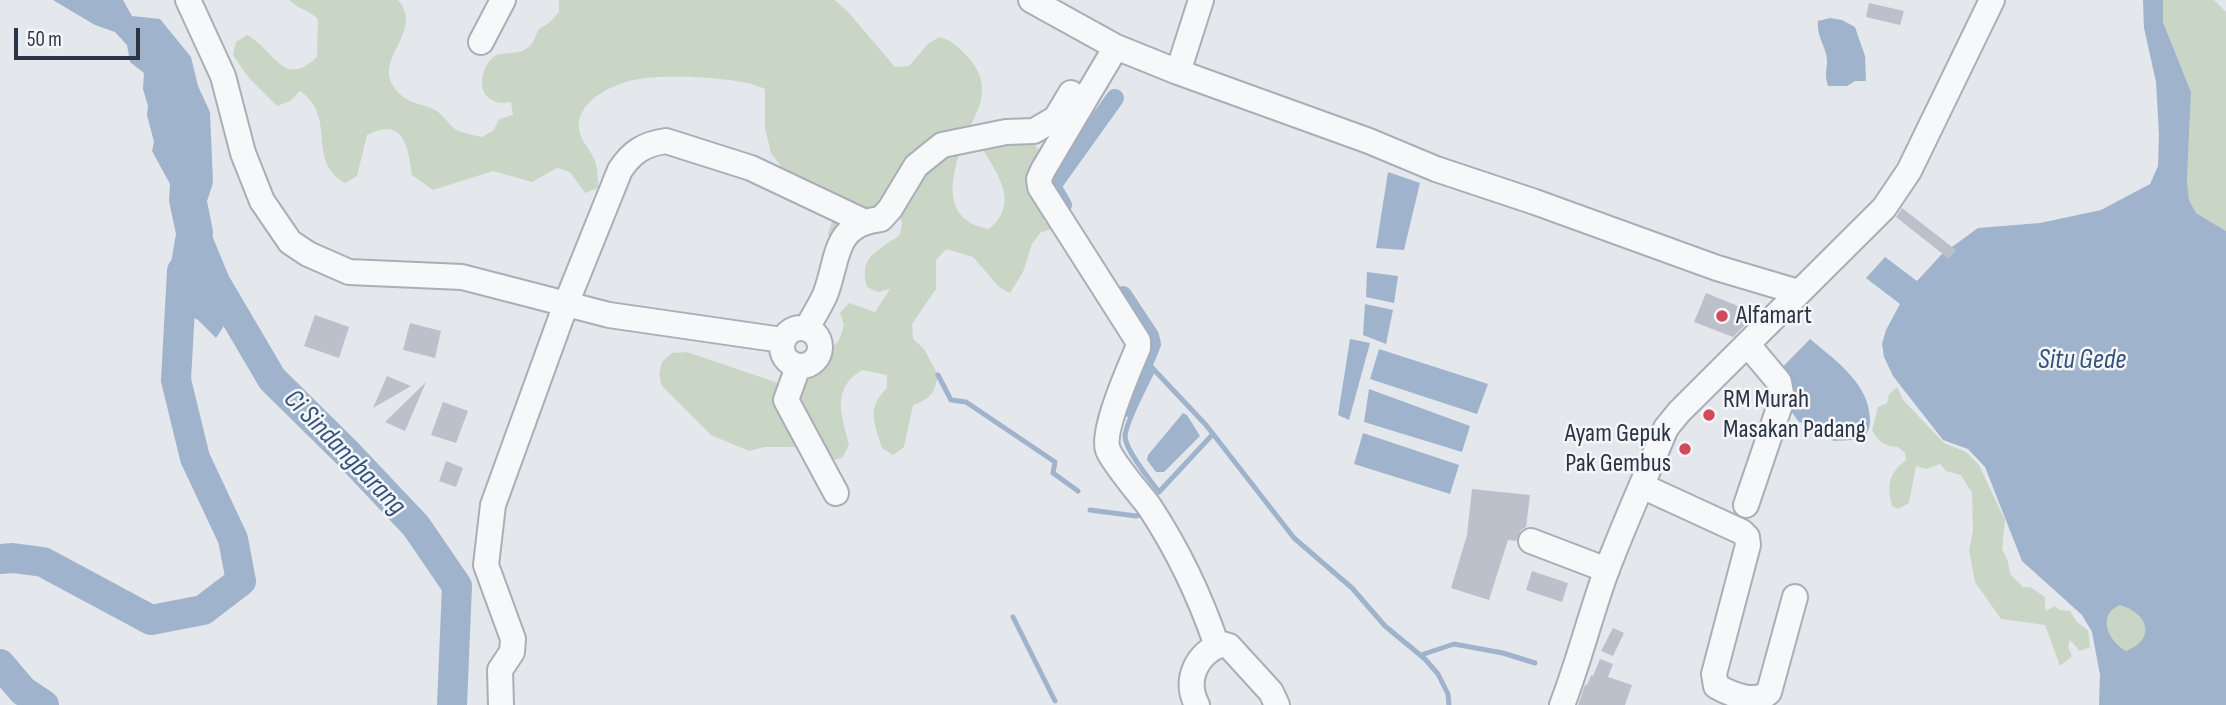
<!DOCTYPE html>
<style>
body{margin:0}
#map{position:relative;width:2226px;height:705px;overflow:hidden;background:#e4e7ec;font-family:"Sofia Sans Condensed",sans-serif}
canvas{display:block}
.scale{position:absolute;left:14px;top:28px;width:126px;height:32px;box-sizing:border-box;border:4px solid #2b3445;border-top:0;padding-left:9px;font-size:21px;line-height:24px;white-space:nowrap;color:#2b3445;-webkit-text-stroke:5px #f4f6f9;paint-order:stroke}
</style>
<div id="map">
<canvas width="2226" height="705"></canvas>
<div class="scale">50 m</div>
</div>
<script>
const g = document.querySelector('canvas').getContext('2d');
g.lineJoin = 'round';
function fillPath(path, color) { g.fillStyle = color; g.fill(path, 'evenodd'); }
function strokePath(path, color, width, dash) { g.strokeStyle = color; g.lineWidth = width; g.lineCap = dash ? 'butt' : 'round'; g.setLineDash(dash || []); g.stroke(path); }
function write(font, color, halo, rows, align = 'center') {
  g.font = font + ' "Sofia Sans Condensed",sans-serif'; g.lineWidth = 5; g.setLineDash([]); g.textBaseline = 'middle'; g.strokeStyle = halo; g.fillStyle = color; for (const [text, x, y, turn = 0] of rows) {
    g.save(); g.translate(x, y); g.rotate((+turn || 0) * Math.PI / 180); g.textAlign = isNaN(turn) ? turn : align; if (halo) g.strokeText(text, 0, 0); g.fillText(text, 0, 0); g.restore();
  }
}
const green = new Path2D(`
 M289,0H398C428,34 360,65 405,98C413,104 426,105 435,110C444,115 448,124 455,129C462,133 474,135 481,137L493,131L499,119L513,115L511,102C503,103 498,104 490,99C476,89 482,65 495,56C502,52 514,54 522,51C532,47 535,39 538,30L550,22L559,12V0H835L848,12L895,67L909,66L928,44L939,37C951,40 956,45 965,54C975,64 983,77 982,92C981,110 969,126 963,143C950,179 941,220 989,229C1020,203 998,175 982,148L1029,137L1038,149L1043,163L1057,178L1052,186L1056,202L1044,222L1060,227L1041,232L1032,244L1023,272L1010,293L999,287L973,257L946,249L936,260V289L912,324L913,339L924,349L938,375C935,392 930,400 913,405L904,447L893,455L882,448C874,422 866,409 887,388V375L862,370C830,389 842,416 849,445L842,458L828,461L806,447H764L749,451L711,435L662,386L659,374L662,362L672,353L687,352L784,385L798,386L809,379L813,367L824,360L840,338L844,325L840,313L849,303L875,312L890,289L878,292L867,287C858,256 878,251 900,235L902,222L896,211L834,246L828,234L832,222L815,201L787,174L771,153L765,128V89C742,77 673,75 647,78C624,80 588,93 580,117C574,135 589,146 595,161C598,170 598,178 598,188L585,193L570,172L557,168L532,182L493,171L433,190L412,175C408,147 404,116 367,135L357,176L345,183C305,160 338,117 300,91L290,101L277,106L248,77L233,55L236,42L247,35C274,49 283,90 317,57L318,19C309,10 298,9 289,0Z
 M2163,0H2214L2226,12V231L2196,213L2189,200L2187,181L2191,92L2163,22Z
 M1897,387L1903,400L1944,443L1966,452L1979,465L2005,520L2002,549L2008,562L2010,574L2023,587H2030L2045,597V611L2055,606L2060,610L2070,611L2077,622L2088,630L2090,647L2080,651L2070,640L2068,647L2072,656L2060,666L2045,625L2001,619L1975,582L1969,550L1973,531L1972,493L1961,475L1946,471L1940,464L1926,469L1916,466L1909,503L1898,509L1892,506C1887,485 1888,474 1906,460L1905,453L1898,447C1884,446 1878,442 1872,430L1878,407L1887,403L1889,394Z
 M2119,599L2156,607L2130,678L2101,618Z`);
const water = new Path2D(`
 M53,0H123L132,16L160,19L191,57L198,86L210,112L213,183L207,201L213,231L210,292L222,308L225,324L216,338L198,320L176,309L171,302L170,268L176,234L169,201L170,184L152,151L154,142L147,115L148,106L143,89L144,73L130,62L127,45L115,32L95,25Z
 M2143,0H2163V22L2191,92L2187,181L2189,200L2196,213L2226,231V705H2099L2100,675L2092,632L2082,615L2022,561L1985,467L1968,449L1943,440L1893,376L1884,357L1882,344L1886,330L1900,304L1866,278L1885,257L1917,281L1941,255L1978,228L2040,223L2101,210L2150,184L2158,166L2159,135L2156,82L2144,28ZM2120,605C2148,613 2157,639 2126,651C2108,641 2096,615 2120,605Z
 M1830,18L1842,20L1855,27L1865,56L1866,81H1855L1847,86H1828C1825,76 1826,73 1827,63C1828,49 1816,37 1818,21Z
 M1388,172L1420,183L1404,250L1376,248Z
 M1367,272L1398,276L1394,303L1366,297Z
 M1365,304L1393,310L1386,344L1363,335Z
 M1350,339L1370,343L1349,420L1338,415Z
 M1810,339C1835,360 1870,384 1870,420C1870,427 1868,435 1861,438C1853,441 1841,440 1833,441C1824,426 1816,425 1799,422L1788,407L1765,385Z
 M1379,349L1488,384L1477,414L1370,379Z
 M1369,389L1470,426L1462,452L1364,422Z
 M1183,413L1187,415L1200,436L1164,472H1156L1147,460L1148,455Z
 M1363,433L1459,465L1450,494L1354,464Z`);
const stream = new Path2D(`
 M1142,357L1206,425L1294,538L1352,588L1385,626L1425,659L1438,674L1448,694L1449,705
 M1153,370C1146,385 1126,421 1125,436C1125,450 1150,480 1159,492L1213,434
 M938,375L951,400L966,402L1055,462L1053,473L1078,491
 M1090,510L1136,516L1143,514L1144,511
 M1013,617L1055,701
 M1421,655L1454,644L1503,653L1535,663`);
const canal = new Path2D(`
 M1063,205L1052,186L1115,98
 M1123,295L1150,336L1152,344L1126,408`);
const river = new Path2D(`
 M196,236L215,282L272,379L348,454L416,526L457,586L452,705
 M0,559L13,558L43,562L151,620L203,610L241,581L233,539L195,458L176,380L182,271
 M0,664L23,691L44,705`);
const building = new Path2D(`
 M1869,3L1904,11L1900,25L1866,17Z
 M1902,208L1956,250L1949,259L1896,217Z
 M1706,293L1750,311L1744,326L1733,337L1694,322Z
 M315,315L349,327L339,358L304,346Z
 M410,323L441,331L435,358L403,350Z
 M387,376L411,386L373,408Z
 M426,382L405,431L385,422Z
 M443,402L468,411L456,443L431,435Z
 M446,461L463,468L456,487L439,481Z
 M1472,489L1530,495L1526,527L1521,530L1516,541L1508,540L1489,600L1451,588L1467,535Z
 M1532,571L1568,583L1562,602L1526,590Z
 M1613,628L1624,633L1613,656L1601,651Z
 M1600,659L1613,664L1608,677L1632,685L1625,705H1578L1585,685H1587L1591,675L1593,676Z`);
const minor = new Path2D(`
 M188,0L223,76L243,153L262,201L290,242L308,254L349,272L462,277L609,315L782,340
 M1031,0L1116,47L1178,72L1369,141L1436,169L1535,202L1717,268L1798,292
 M481,42L503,0
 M1116,47L1043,170L1039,179L1040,187L1138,341V348C1130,367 1101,432 1108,450C1113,463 1139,493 1149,506C1178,550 1200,596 1217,646
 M1178,72L1201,0
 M782 347a19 19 0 1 1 38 0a19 19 0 1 1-38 0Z
 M807,328C813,317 820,306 825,295C839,260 832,224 881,219L890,209L916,166L942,145L1006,132L1034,131L1056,118L1071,93
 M798,367L786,400L836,493
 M1642,486L1742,532L1747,537L1748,545L1714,674L1716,686C1730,694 1756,705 1769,692L1795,597
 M1746,505L1782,399L1779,382L1748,345
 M1531,541L1607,570
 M501,705L500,670L512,652L513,639L486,565L493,505L566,304L620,170C632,152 644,144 666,141L751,168L863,221
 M1197,705C1184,680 1196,654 1222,644L1229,646L1271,692L1277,705
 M1562,705C1579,661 1590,616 1606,572C1624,524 1646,476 1666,428L1679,412L1884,208L1909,171L1992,0`);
const markers = [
 [1722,316,7,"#d1495b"],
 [1709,415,7,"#d1495b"],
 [1685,449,7,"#d1495b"]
];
const poiNames = [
 ["Alfamart",1736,316],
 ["RM Murah",1723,400],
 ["Masakan Padang",1723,430],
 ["Ayam Gepuk",1671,434,"right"],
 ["Pak Gembus",1671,464,"right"]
];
const waterNames = [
 ["Situ Gede",2082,361],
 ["Ci Sindangbarang",344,453,46]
];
fillPath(green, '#c9d6c5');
fillPath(water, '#9fb4cc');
strokePath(stream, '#9fb4cc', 5);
strokePath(canal, '#9fb4cc', 18);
strokePath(river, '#9fb4cc', 30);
fillPath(building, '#bbc0ca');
strokePath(minor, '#a9aeb7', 28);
strokePath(minor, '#f7f8fa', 24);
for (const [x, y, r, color] of markers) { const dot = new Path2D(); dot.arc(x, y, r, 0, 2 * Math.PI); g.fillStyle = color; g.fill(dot); strokePath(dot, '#f4f6f9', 2.5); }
write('26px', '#2b3445', '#f4f6f9', poiNames, 'left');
write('italic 28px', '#34527a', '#f4f6f9', waterNames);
</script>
